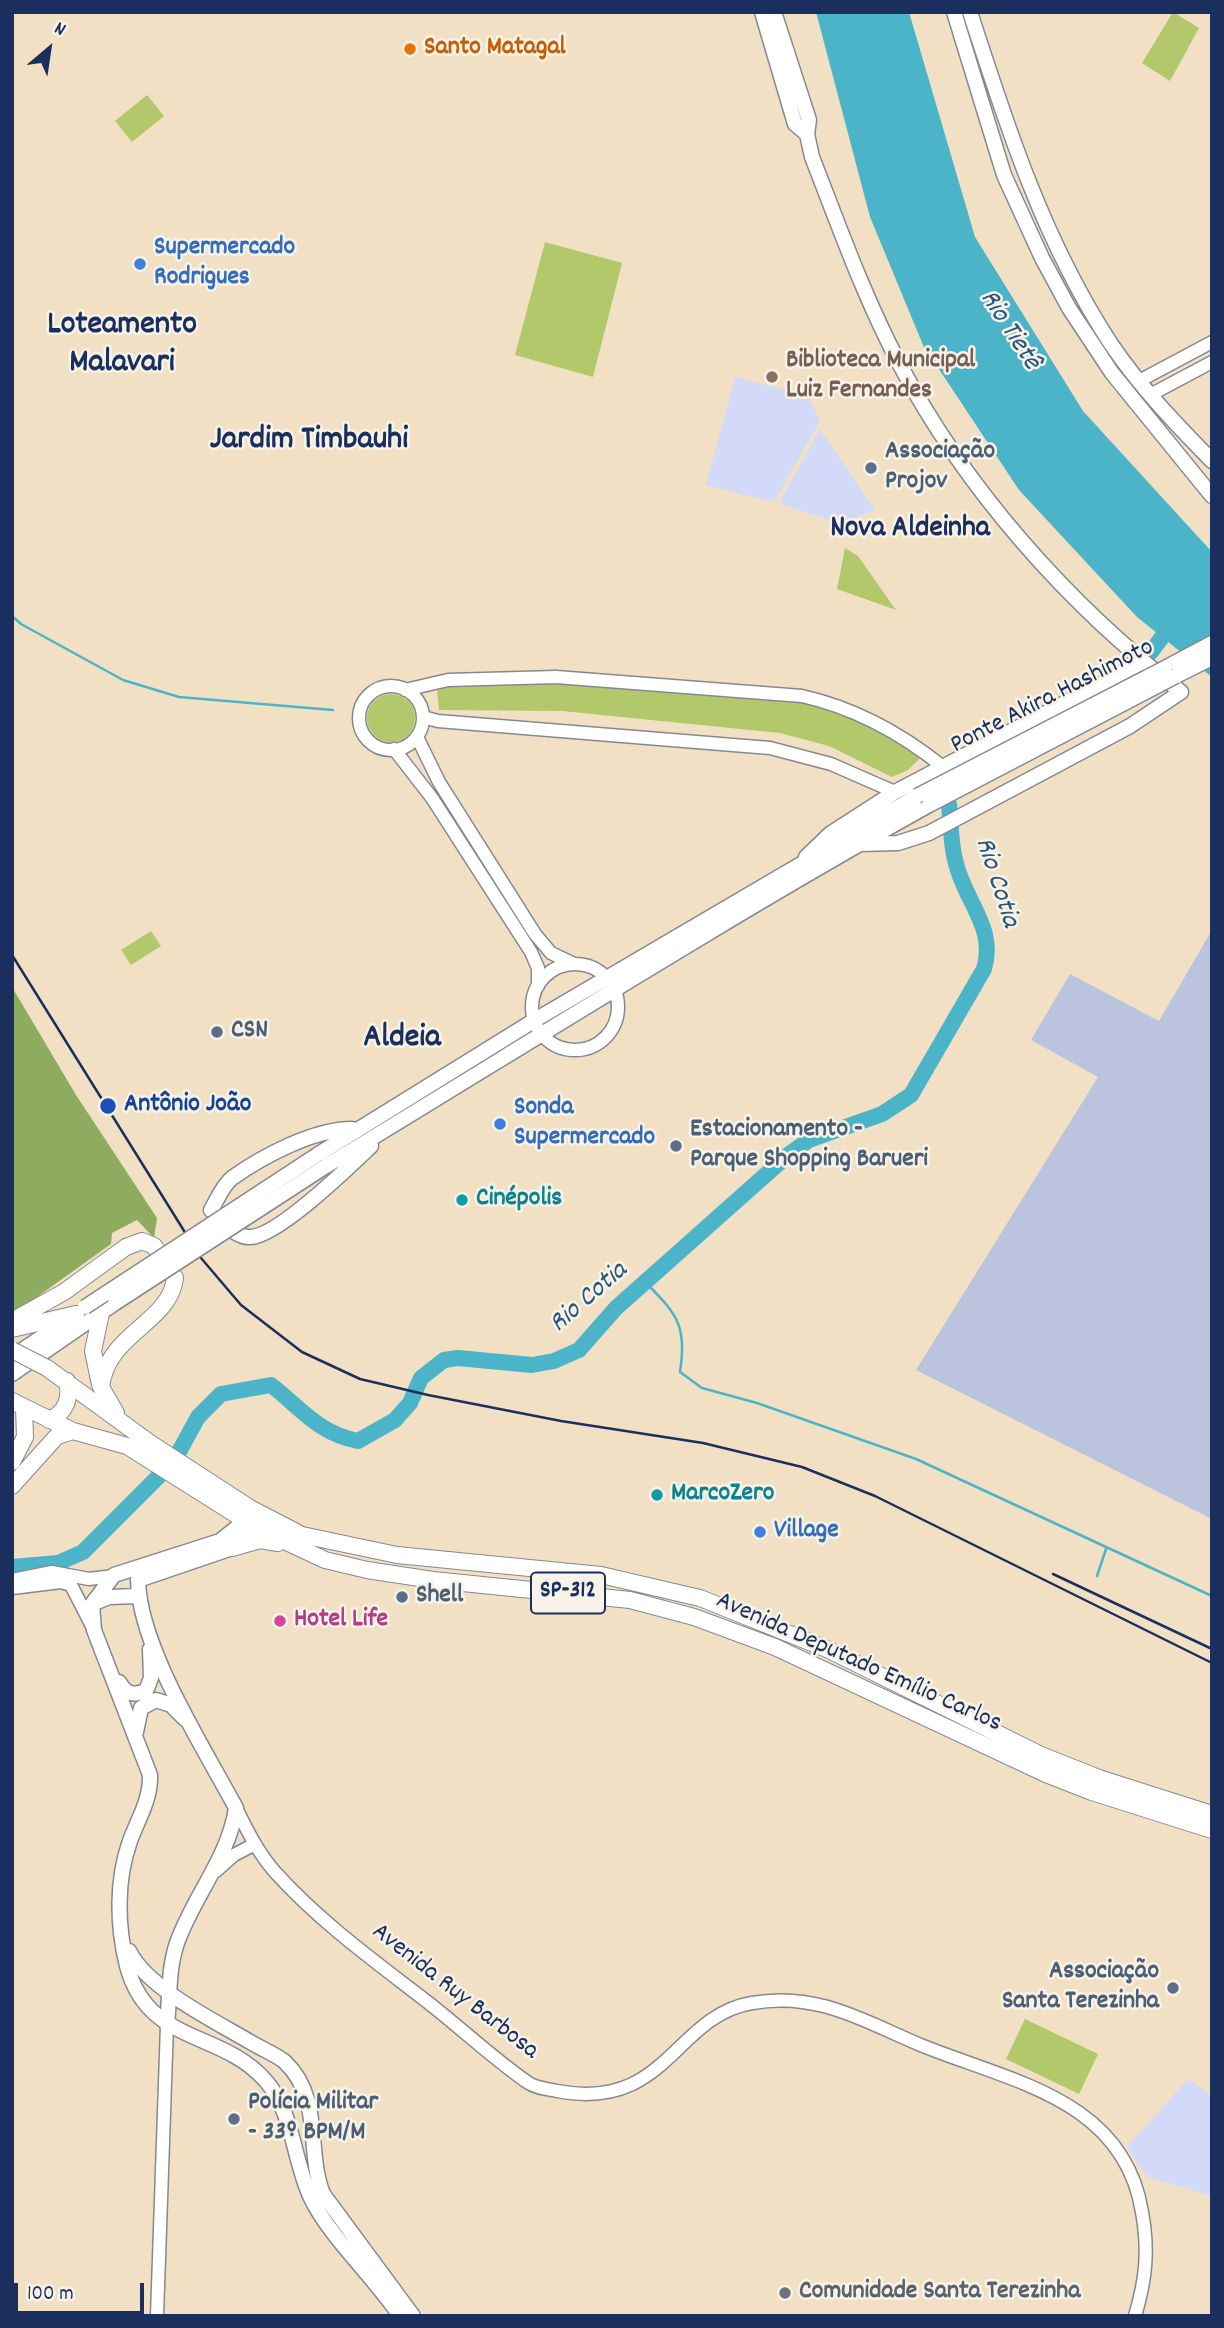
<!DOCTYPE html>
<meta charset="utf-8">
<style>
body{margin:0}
#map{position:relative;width:1224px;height:2328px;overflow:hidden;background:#f2e0c4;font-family:Dekko,sans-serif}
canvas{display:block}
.frame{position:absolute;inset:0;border:14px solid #1b2f5e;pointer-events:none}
.north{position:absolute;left:14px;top:14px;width:70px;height:70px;-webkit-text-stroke:5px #f7f3e8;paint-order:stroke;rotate:29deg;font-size:19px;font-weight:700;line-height:28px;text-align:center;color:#1b2f5e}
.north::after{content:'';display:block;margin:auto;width:24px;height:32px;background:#1b2f5e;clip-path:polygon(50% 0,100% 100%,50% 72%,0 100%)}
.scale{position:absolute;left:14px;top:2283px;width:130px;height:32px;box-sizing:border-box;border:4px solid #1b2f5e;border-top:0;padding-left:9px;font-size:21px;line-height:24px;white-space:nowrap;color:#1b2f5e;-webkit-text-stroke:5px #f7f3e8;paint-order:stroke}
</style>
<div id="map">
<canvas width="1224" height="2328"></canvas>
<div class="frame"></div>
<div class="north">N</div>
<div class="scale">100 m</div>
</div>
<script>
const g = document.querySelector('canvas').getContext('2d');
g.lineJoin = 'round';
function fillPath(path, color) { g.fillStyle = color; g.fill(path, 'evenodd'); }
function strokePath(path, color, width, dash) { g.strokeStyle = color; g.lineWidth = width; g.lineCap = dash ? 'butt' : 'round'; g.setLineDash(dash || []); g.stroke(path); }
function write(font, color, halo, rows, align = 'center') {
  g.font = font + ' Dekko,sans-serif'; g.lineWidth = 5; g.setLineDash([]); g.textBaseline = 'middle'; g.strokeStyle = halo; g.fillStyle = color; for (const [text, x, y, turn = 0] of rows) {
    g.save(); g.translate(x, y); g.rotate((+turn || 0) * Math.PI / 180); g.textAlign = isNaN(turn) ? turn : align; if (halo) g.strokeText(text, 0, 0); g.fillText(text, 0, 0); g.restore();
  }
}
const built = new Path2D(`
 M735,377L808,396L820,421L774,502L706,485Z
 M820,429L875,510L841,524L779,503Z
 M1188,2079L1212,2096V2196L1147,2177L1127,2147Z`);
const industrial = new Path2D(`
 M1212,930V1519L916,1370L1098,1077L1031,1040L1070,974L1159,1021Z`);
const green = new Path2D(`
 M1173,12L1199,28L1170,81L1142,63Z
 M147,95L164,116L132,142L115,121Z
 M545,242L622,263L593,377L515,355Z
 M845,548L858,556L896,610L837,589Z
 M567,679L801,700L861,720L920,758L908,770L892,777L829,746L780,733L562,711L439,710L437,691L447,682Z
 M367 718a24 24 0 1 1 48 0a24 24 0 1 1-48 0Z
 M151,931L161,946L131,965L121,950Z
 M1025,2019L1098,2054L1079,2094L1006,2059Z`);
const forest = new Path2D(`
 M12,987L76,1095L157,1218L154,1238L137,1220L112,1233L111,1244L12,1315Z`);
const water = new Path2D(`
 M816,12H909L975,237L1083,411L1212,552V677L1137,617L1019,490L923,345L870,217Z`);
const stream = new Path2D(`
 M12,616L21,624L123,680L179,697L333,710
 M647,1284C678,1315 687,1327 680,1372L702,1388L757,1403L916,1459L1212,1596
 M1097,1576L1106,1549`);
const river = new Path2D(`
 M1151,652L1174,621
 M12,1567L58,1563L83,1552L158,1477L180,1450L198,1417L221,1394L271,1385C302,1409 318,1433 358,1441L395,1420L410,1403L421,1378L444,1360L458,1358L532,1365L554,1361L579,1350L616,1308L788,1155L809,1140L882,1114L911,1095L984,969C995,932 972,909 960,876C951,853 951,829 949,804`);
const tertiary = new Path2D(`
 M1139,381L1212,342
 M1150,395L1212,362
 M359 718a32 32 0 1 1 64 0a32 32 0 1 1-64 0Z
 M405,690L448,680L556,677L802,696C855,708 901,733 943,767
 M423,717L438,721L770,748L831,764L895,792
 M417,737L439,782L535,934L551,953L574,964
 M394,749L432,798L531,952L538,968V986
 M532 1007a43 43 0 1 1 86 0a43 43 0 1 1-86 0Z
 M12,1580L52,1572L89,1579L114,1576
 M12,1588L61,1582L71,1585L94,1630
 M236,1808C247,1830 258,1853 275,1872C321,1923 376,1962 430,2004C463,2030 494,2059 527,2082C535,2088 547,2089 557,2091C667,2112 674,2016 752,2003C818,1991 865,2022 923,2046C1013,2082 1124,2100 1142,2212C1149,2250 1146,2279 1135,2316
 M216,1871L234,1855L255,1844
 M157,2316L167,2025`);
const secondary = new Path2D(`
 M762,12L795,124L807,134
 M774,12L809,120L807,134L812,157C839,226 864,297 899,363C966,490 1068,604 1181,692L1130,726L929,833L898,843L859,844
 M954,12L1004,175L1042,258L1069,308L1112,373L1212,496
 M970,12C1007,127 1044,242 1111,344C1140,387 1176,424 1212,461
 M1165,668L1212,643
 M1176,676L1212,658
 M806,857L830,834L895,792L1143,662
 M352,1129C314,1129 263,1156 232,1178C223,1185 217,1200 211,1210C221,1219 235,1238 250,1237C277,1237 350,1166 371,1146
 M317,1155L535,1020L917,796
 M326,1166C526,1045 724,919 929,805
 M12,1357L70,1318
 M12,1374L115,1303
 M250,1510L240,1525L220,1541L114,1575L92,1604L94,1630L150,1775C151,1799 138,1819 130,1841C116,1880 117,1926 127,1966C148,2045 221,2030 265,2080C294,2112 293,2161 311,2198C329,2236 375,2278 400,2316
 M92,1604L109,1597L138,1596
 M119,1682C126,1694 133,1696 146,1691L151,1678L150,1649
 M136,1732L141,1708L156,1700L171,1705L185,1719
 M129,1951C148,1989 215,2021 252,2043C262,2049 277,2055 285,2062C323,2098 306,2151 323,2194L413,2316
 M167,2025C170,1997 168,1969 177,1943C193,1897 229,1857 236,1808C204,1748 139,1647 138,1580L232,1548L253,1522`);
const primary = new Path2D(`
 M12,1321L64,1292L126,1247L142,1241L154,1246L175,1278C170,1323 107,1333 101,1387L116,1413
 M12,1329L76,1314
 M47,1368L150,1443L250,1508L302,1535L397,1555L601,1575L700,1598L827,1649L1041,1755L1099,1778L1212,1814
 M100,1385L93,1351L101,1313
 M12,1401L73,1431L127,1446L257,1528L325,1560L367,1570L433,1580L630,1600L694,1617L775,1647L1046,1774L1092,1792L1212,1830
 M49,1420C66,1413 71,1398 67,1381
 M12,1462L25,1437L24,1408
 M12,1486L57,1436L73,1431
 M232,1548L260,1540L278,1543`);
const rail = new Path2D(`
 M12,955L201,1258L241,1305L302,1352L360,1379L428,1395L561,1421L703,1443L802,1467L875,1496L1212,1663
 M1053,1574L1212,1649`);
const secondaryBridge = new Path2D(`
 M917,796L1165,668
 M929,805L1176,676
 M115,1303L326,1166
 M85,1307L317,1155`);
const primaryBridge = new Path2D(`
 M12,1350L47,1368`);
const markers = [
 [410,49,7,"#e8710a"],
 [140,264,7,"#3f7fe0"],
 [772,377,7,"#8d6e63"],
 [871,468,7,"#5c6f8a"],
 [217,1032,7,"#5c6f8a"],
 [108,1106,9,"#1a4fb4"],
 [500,1124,7,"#3f7fe0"],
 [676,1146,7,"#5c6f8a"],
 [462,1200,7,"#0f9aa8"],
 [657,1495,7,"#0f9aa8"],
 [760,1532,7,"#3f7fe0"],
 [402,1597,7,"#5c6f8a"],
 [280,1621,7,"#d1479c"],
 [1173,1988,7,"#5c6f8a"],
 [234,2119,7,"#5c6f8a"],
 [785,2293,7,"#6b7280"]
];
const shields = [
 [568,1593,74]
];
const shieldNames = [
 ["SP-312",568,1593]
];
const foodNames = [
 ["Santo Matagal",424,49]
];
const shopNames = [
 ["Supermercado",154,249],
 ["Rodrigues",154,279],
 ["Sonda",514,1109],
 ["Supermercado",514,1139],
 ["Village",774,1532]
];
const educationNames = [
 ["Biblioteca Municipal",786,362],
 ["Luiz Fernandes",786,392]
];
const serviceNames = [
 ["Associação",885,453],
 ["Projov",885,483],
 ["CSN",231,1032],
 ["Estacionamento -",690,1131],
 ["Parque Shopping Barueri",690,1161],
 ["Shell",416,1597],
 ["Associação",1159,1973,"right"],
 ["Santa Terezinha",1159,2003,"right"],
 ["Polícia Militar",248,2104],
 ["- 33º BPM/M",248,2134]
];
const streetNames = [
 ["Ponte Akira Hashimoto",1053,698,-27],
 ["Avenida Deputado Emílio Carlos",858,1664,24],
 ["Avenida Ruy Barbosa",454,1993,38]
];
const transitNames = [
 ["Antônio João",124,1106]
];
const cultureNames = [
 ["Cinépolis",476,1200],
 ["MarcoZero",671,1495]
];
const hotelNames = [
 ["Hotel Life",294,1621]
];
const worshipNames = [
 ["Comunidade Santa Terezinha",799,2293]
];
const waterNames = [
 ["Rio Tietê",1008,331,57],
 ["Rio Cotia",995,883,72],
 ["Rio Cotia",590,1299,-41]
];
const quarterNames = [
 ["Nova Aldeinha",910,531]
];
const districtNames = [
 ["Loteamento",122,327],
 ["Malavari",122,365],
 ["Jardim Timbauhi",309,442],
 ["Aldeia",402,1040]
];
fillPath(built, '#d2d9f9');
fillPath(industrial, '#bcc3de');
fillPath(green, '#b3c86b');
fillPath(forest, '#8eac5f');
fillPath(water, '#4bb4c9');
strokePath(stream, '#4bb4c9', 2.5);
strokePath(river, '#4bb4c9', 16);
strokePath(tertiary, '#868891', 15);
strokePath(secondary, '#868891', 17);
strokePath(primary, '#868891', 18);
strokePath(tertiary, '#fff', 12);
strokePath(secondary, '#fff', 14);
strokePath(primary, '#fff', 16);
strokePath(rail, '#1b2f5e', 2.5);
strokePath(secondaryBridge, '#868891', 17, []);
strokePath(primaryBridge, '#868891', 18, []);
strokePath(secondaryBridge, '#fff', 14);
strokePath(primaryBridge, '#fff', 16);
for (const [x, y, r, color] of markers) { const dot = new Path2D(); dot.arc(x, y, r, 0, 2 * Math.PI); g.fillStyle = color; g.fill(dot); strokePath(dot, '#f7f3e8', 2.5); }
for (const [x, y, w] of shields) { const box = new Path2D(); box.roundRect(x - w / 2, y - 20.5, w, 41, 5); g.fillStyle = '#f7f3e8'; g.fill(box); strokePath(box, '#1b2f5e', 2); }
write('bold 24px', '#1b2f5e', null, shieldNames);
write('bold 26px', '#c56008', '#f7f3e8', foodNames, 'left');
write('bold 26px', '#366cbe', '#f7f3e8', shopNames, 'left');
write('bold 26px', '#785e54', '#f7f3e8', educationNames, 'left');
write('bold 26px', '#4e5e75', '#f7f3e8', serviceNames, 'left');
write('26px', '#1b2f5e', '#f7f3e8', streetNames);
write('bold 26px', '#164399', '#f7f3e8', transitNames, 'left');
write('bold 26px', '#0d838f', '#f7f3e8', cultureNames, 'left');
write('bold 26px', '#b23c85', '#f7f3e8', hotelNames, 'left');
write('bold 26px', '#5b616d', '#f7f3e8', worshipNames, 'left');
write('italic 28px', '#29577e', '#f7f3e8', waterNames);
write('bold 30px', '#1b2f5e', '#f7f3e8', quarterNames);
write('bold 33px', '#1b2f5e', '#f7f3e8', districtNames);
</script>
